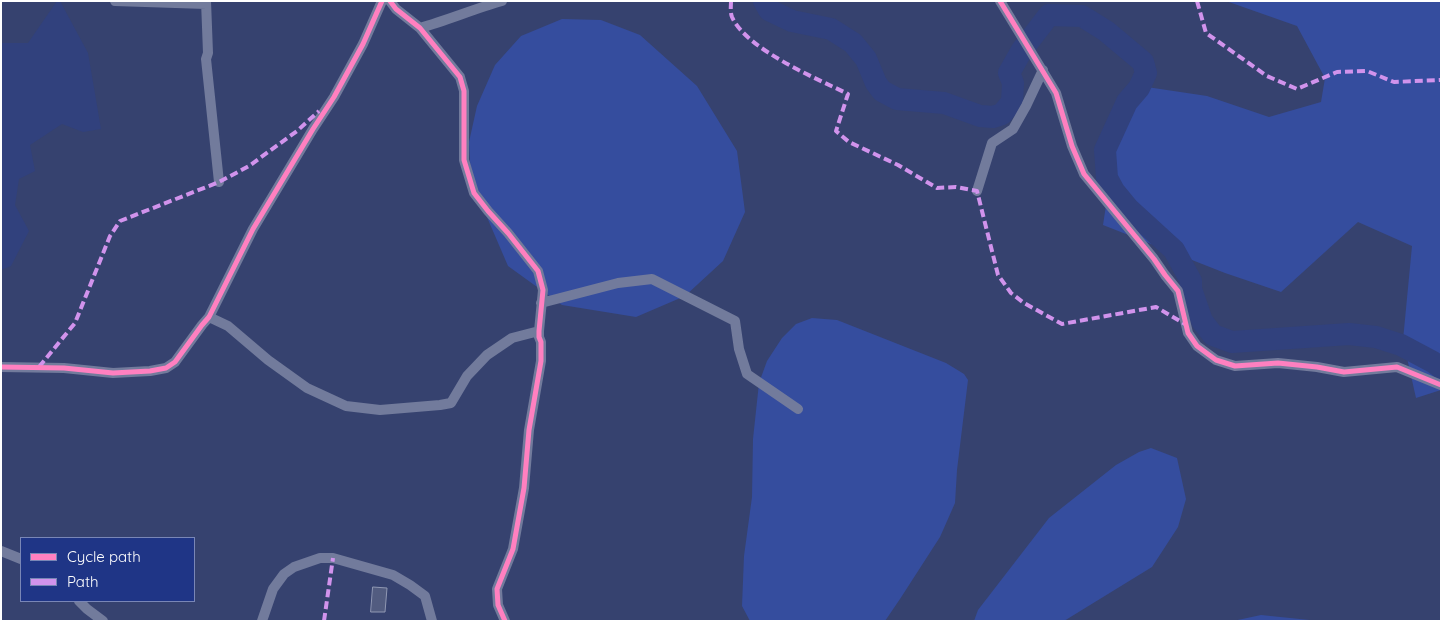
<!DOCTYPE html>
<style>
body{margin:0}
#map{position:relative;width:1442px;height:622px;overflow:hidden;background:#36426f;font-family:Quicksand,sans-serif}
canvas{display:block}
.frame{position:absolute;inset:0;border:2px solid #fff;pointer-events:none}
.legend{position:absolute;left:20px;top:537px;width:175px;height:65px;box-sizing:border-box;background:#1f3586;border:1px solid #7986b6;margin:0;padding:6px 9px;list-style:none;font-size:15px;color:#fff}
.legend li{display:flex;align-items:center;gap:10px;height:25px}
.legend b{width:25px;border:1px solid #7986b6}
</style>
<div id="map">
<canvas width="1442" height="622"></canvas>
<div class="frame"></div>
<ul class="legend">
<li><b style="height:6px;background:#ff80c0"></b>Cycle path</li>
<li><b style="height:6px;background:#d193ec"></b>Path</li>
</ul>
</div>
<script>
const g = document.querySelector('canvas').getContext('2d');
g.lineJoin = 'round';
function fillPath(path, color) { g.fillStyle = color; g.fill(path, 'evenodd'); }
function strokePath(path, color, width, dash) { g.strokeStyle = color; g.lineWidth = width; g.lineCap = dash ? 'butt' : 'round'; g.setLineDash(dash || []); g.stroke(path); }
const green = new Path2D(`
 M1226,1H1441V390L1416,398L1403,340L1412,246L1358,222L1281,292L1225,273L1103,225L1116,140L1140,86L1207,96L1269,117L1321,102L1325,78L1297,26Z
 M562,19L601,20L640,35L697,86L737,151L745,212L723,261L685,296L636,317L562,305L508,266L471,180L469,142L477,106L495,65L521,36Z
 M812,318L837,320L946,363L964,374L968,380L957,470L955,503L940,537L900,599L885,621H750L742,606L744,556L752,497L753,439L759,383L767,361L782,338L796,324Z
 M1151,448L1177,458L1186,499L1178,527L1152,567L1064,621H974L978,610L1049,518L1116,465L1139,452Z
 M1261,615L1319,621H1233Z`);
const water = new Path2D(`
 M57,1H60L88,53L101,129L83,132L62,124L30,145L35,171L19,179L15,205L29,231L11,266L1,270V43H28Z`);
const river = new Path2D(`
 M764,1L769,10L792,21L831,29L853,43L866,59L876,83L882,91L897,99L944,103L980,116L993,117L1002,114L1012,102L1013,83L1009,73L1022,50L1049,15L1082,16L1106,31L1143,62L1146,73L1139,88L1127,102L1105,150L1107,178L1114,191L1128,208L1174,250L1191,281V289L1202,321L1213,335L1232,342L1349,334L1376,337L1401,345L1433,362L1441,368`);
const building = new Path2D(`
 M373,587L387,588L385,612H371Z`);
const minor = new Path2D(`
 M115,1L206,4
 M206,1L208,53L206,59L219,182
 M390,1L396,9L420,28L460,77L464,91V160L474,193L488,211L508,233L538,271L543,290L539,331V337L541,342V361L529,430L524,488L513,549L497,589L498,605L505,621
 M1000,1L1056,93L1072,146L1084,174L1154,259L1165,275L1178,291L1188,333L1197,346L1216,360L1235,366L1278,363L1317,367L1344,372L1397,367L1441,385
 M420,28C448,20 474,9 502,1
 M977,191L992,143L1013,129L1026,106L1043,70
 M541,303L618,283L652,279L735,321L739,349L747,374L798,409
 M209,317L228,326L268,360L307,388L346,406L380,410L440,405L451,403L467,376L487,355L512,338L539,331
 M1,367L64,368L113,373L150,371L166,368L175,362L202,325L209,317L253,229L313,129L334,97L363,44L382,1
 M1,551L21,559
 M79,601L87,609L103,621
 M262,621L273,589L284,574L294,567L320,558H333L393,575L410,585L425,596L432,621`);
const quiet = new Path2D(`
 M731,1C731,6 730,12 732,17C747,50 816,78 848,94L836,131L849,142L898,165L937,188L956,187L977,191L998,275L1011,293L1024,303L1062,324L1156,307L1185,324
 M1197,1L1206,33L1267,76L1297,89L1337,72L1367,71L1394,82L1441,80
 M39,367L75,323L110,236L120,221L219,182L249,166L297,131L319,111
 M324,621L333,558`);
const cycleway = new Path2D(`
 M390,1L396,9L420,28L460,77L464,91V160L474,193L488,211L508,233L538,271L543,290L539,331V337L541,342V361L529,430L524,488L513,549L497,589L498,605L505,621
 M1000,1L1056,93L1072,146L1084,174L1154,259L1165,275L1178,291L1188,333L1197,346L1216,360L1235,366L1278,363L1317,367L1344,372L1397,367L1441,385
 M1,367L64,368L113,373L150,371L166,368L175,362L202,325L209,317L253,229L313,129L334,97L363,44L382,1`);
fillPath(green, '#354d9e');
fillPath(water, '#31417d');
strokePath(river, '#31417d', 22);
fillPath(building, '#525c80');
strokePath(building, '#9098b3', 1);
strokePath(minor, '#727b9c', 10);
strokePath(quiet, '#d193ec', 4, [8, 4]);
strokePath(cycleway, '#ff80c0', 5);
</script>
